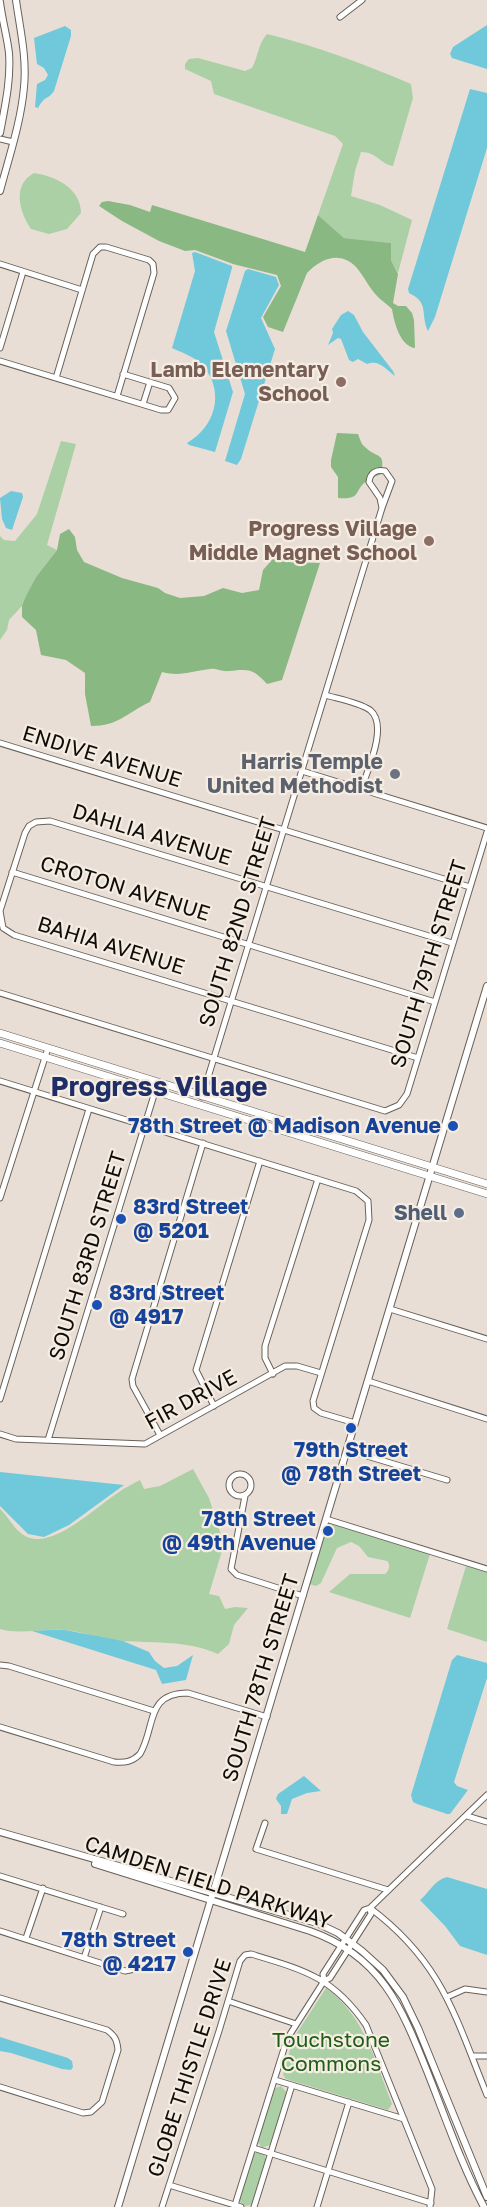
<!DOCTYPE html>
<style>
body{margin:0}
canvas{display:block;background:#e8ded5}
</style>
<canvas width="487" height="2207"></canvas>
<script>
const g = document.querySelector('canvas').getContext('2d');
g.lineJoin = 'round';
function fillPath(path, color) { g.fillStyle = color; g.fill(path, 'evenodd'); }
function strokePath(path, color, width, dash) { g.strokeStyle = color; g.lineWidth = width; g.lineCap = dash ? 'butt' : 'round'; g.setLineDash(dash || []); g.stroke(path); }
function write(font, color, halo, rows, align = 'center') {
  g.font = font + ' "Golos Text",sans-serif'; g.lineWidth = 4.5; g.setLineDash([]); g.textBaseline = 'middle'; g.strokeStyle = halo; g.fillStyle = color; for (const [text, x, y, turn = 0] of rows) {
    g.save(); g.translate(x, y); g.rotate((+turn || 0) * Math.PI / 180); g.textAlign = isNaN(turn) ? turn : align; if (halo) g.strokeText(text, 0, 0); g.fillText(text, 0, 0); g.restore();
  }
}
const green = new Path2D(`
 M267,34C316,46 364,64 411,84L413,98L393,166C380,164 377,152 361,152L355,171L351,196L380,205L412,220L398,273L391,260L390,243L344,238L318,215L343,144L335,136L214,94L211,81L185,69V64L189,59L198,58L245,71L252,68C258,57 258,44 267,34Z
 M34,173C55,176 81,188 81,213L67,229L49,234L31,229C19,211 12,185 34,173Z
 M61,441L76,444L47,545L57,550L36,577L22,606L9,620L7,630L0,640V536L4,540L15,541L37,514Z
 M193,1469L209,1498L224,1544L209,1594L219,1596L225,1609L235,1607L248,1608L234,1625L229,1644L218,1654C185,1639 149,1644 114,1640C97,1638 81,1631 64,1630C42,1628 21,1635 0,1629V1509C10,1518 16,1534 30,1538C57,1546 97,1506 119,1492C126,1487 133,1484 140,1480L144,1489L160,1486Z
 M327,1522L430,1554L410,1618L329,1592L350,1574H385C389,1571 391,1565 387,1561L368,1557L359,1546L351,1542L337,1548L321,1583L316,1586L309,1584Z
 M466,1566L487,1572V1642L447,1629Z
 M326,1988C364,2015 376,2063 392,2104L388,2110L286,2079L283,2075L293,2039Z
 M281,2086L287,2093L270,2145L262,2148L257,2141L273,2089Z
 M257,2152L264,2154L266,2159L253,2203L251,2205L245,2206L240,2202L239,2199L253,2155Z`);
const forest = new Path2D(`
 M108,201L130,205L150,212L152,205L305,252L318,215L344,238L391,243V260L398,274L393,303L398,306H406L412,313L414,320L415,348C400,346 394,322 392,309C388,305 382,301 378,297C369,288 364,276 356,267C340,250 320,259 307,273L283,332L268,327L263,317L281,286L277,275L233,264L195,250L185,251L159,241L122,221L99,206L102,202Z
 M337,433L358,434C360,439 361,444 365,447C377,459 386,451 381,474C377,476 370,478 367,481C353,490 363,500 338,498V477L331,467V460Z
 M69,529L75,537L77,550L84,562L122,578L158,588L165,593L180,598L204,596L223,588L242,593L259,590L263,570L278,553L290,557L297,562L320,563L282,680L267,684C253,668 248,669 229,671C222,672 216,668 210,669C190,671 182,677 162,672L150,702C126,713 119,726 91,726L85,694V673L66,660L41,655L36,630L22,617V606L26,596L36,577L57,550L60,534Z`);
const water = new Path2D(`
 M487,25V69L452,58L450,54L453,47Z
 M65,26L71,30V36L54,91C48,100 45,95 38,108L35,107L37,84L45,80L48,75L44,68L37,64L34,38Z
 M470,89L487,93V148L435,317L428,331C420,314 430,303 409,293L408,289Z
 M195,252L232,266V268L214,332L233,392L215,452L189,445L187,443C215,427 225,393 204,367C197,358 183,353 172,348L195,271L192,253Z
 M248,269L276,277L279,285L261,318L275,349L241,459L237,465L225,461L245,394L226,331L245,271Z
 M348,311L354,315L363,332L393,371L395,376C386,370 380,359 367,364L358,359L353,362L349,360L341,339L338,338L328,345L333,333L332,329L341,315Z
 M11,491L22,493L23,497L12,530L6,528L2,519L0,498Z
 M0,1472L124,1485L69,1525L44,1537L28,1534L0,1506Z
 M49,1630H65L123,1641L149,1652L155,1661L164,1668L177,1666L193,1655L186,1680L162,1684L156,1670L32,1631Z
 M457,1655L487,1663V1678L454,1782L457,1786L468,1790L450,1814H447L417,1804L413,1802L411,1795L452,1660Z
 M304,1776L321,1791L307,1793L292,1799L287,1814H281V1806L276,1799L278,1794Z
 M447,1877L487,1889V1955L460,1946L445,1926L420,1900C429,1893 433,1881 447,1877Z
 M0,2037L68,2058L72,2061L73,2067L71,2070L62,2069L11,2053L0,2051Z`);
const minor = new Path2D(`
 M340,17L362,0
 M0,139L13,142
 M0,264L82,290
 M0,348L23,272
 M0,361L161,410H168L175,398L169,388L123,374
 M56,378L93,254L100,247H106L149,260L153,264L154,273L117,396
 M143,404L150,382
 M325,695C339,699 358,702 370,710C389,725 367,771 361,790
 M0,743L470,887
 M302,771L487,828
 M12,872L435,1002
 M0,993L385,1111L399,1105L407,1094L487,832
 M418,1058L14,935L3,928L0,911L25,833L29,826L36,822L50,821L452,943
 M0,1081L356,1191L368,1201L369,1220L313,1401L314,1408L321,1413L355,1423
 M202,1097L382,508L392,481L385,471C376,469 370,473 369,482L380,498L382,508
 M0,1198L48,1048
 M390,1309L487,1339
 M273,1374L265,1358V1346L318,1179
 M368,1381L487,1419
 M0,1399L89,1109
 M214,1406L196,1370L260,1161
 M0,1434L16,1439L145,1444L285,1366H297L321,1373
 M160,1435L133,1386L132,1379L203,1143
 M48,1440L158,1082
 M347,1450L447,1480
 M229 1485a11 11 0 1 1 22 0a11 11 0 1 1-22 0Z
 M245,1496L231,1569L237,1575L303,1596
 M326,1519L487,1569
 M0,1665L9,1666L154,1711
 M0,1727L114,1762C125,1763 132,1762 140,1754C156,1727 145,1693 188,1693L267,1717
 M467,1816L487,1822
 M265,1823L256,1849L388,1890
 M0,1876L123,1914
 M370,1908C442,1962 455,2016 487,2095
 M0,1931L125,1971L135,1969
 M26,1938L43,1888
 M84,1958L101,1907
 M324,1981L323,1974L364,1910L370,1908L487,1795
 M447,1997L465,1989L487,1992
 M0,1998L107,2030C115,2036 117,2040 118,2050L102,2102L91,2112L83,2113L0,2087
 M228,2001L296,2024
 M472,2056H487
 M275,2080L404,2119
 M253,2148L431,2203
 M169,2185L241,2207
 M235,2205L287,2039L324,1981L330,1978L371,1914L370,1908
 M162,2207L219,2031L240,1961L245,1955L251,1954C304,1970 333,1977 366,2025L432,2189L430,2207
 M254,2207L292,2085
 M317,2207L349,2102`);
const tertiary = new Path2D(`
 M0,2C2,19 7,36 9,53C11,80 5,106 0,133
 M0,191C9,157 21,122 24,87C27,58 20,29 16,0
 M0,1832L317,1923L338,1933L362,1951L383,1970L403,1997L418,2028L487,2197
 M95,1864L310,1931C381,1956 401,2006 427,2071C445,2116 461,2164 484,2207
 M118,2207L487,986`);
const secondary = new Path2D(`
 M0,1033L487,1184
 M0,1043L487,1194`);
const markers = [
 [341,382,6,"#8d6e63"],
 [429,541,6,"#8d6e63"],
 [395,774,6,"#6b7280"],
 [453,1126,6,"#1a4fb4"],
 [459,1213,6,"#5c6f8a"],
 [121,1219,6,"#1a4fb4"],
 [97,1305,6,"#1a4fb4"],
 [351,1428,6,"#1a4fb4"],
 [328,1531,6,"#1a4fb4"],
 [188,1952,6,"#1a4fb4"]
];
const educationNames = [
 ["Lamb Elementary",329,370],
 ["School",329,394],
 ["Progress Village",417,529],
 ["Middle Magnet School",417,553]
];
const streetNames = [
 ["ENDIVE AVENUE",102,757,17],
 ["DAHLIA AVENUE",152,835,17],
 ["CROTON AVENUE",125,889,17],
 ["SOUTH 82ND STREET",238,922,-73],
 ["BAHIA AVENUE",111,946,17],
 ["SOUTH 79TH STREET",429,964,-73],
 ["SOUTH 83RD STREET",88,1256,-73],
 ["FIR DRIVE",191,1400,-29],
 ["SOUTH 78TH STREET",261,1678,-73],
 ["CAMDEN FIELD PARKWAY",208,1883,18],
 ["GLOBE THISTLE DRIVE",190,2068,-72]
];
const worshipNames = [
 ["Harris Temple",383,762],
 ["United Methodist",383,786]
];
const transitNames = [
 ["78th Street @ Madison Avenue",441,1126],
 ["83rd Street",133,1207,"left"],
 ["@ 5201",133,1231,"left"],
 ["83rd Street",109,1293,"left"],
 ["@ 4917",109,1317,"left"],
 ["79th Street",351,1450,"center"],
 ["@ 78th Street",351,1474,"center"],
 ["78th Street",316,1519],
 ["@ 49th Avenue",316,1543],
 ["78th Street",176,1940],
 ["@ 4217",176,1964]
];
const serviceNames = [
 ["Shell",447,1213]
];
const parkNames = [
 ["Touchstone",331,2040],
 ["Commons",331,2064]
];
const districtNames = [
 ["Progress Village",159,1087]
];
fillPath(green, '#abd0a5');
fillPath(forest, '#8ab883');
fillPath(water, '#6fc9db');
strokePath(minor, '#696159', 7);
strokePath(tertiary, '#696159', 8);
strokePath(secondary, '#696159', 8);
strokePath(minor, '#fff', 5);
strokePath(tertiary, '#fff', 6);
strokePath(secondary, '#fff', 7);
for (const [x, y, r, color] of markers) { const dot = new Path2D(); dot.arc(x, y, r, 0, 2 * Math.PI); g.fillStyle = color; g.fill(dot); strokePath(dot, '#f5ece2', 2); }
write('bold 21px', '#785e54', '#f5ece2', educationNames, 'right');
write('21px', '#0f0c09', '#f5ece2', streetNames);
write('bold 21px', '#5b616d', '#f5ece2', worshipNames, 'right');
write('bold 21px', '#164399', '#f5ece2', transitNames, 'right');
write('bold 21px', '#4e5e75', '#f5ece2', serviceNames, 'right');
write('21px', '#1f5c16', '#f5ece2', parkNames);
write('bold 27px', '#1f2e66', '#f5ece2', districtNames);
</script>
